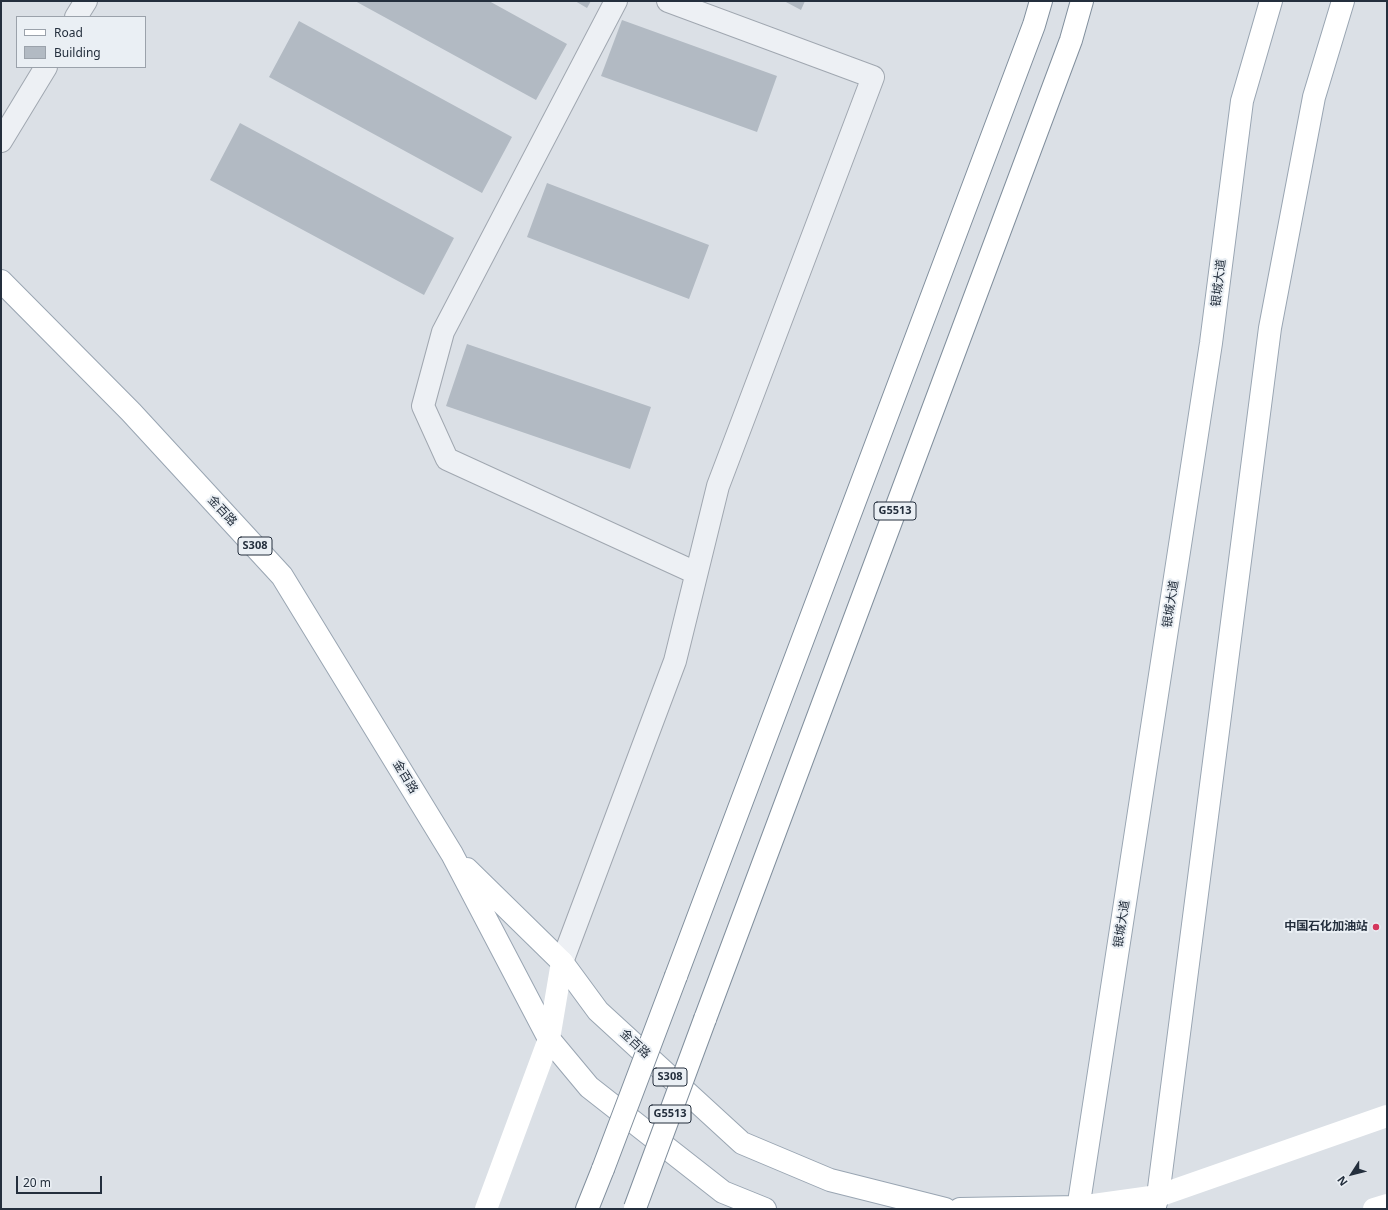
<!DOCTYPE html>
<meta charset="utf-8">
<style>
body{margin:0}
#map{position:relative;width:1388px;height:1210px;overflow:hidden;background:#dbe0e6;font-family:"Noto Sans",sans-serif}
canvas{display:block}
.frame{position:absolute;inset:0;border:2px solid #242f3d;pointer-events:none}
.legend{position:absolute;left:16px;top:16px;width:130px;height:52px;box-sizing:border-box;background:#eaeff4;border:1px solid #9ba2ab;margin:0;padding:5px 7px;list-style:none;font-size:12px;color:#242f3d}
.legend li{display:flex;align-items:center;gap:8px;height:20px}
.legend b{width:20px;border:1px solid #9ba2ab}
.north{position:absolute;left:1332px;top:1154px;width:40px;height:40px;-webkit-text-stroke:3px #eaeff4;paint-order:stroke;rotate:234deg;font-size:11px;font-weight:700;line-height:16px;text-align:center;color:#242f3d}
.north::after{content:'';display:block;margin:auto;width:14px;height:18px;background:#242f3d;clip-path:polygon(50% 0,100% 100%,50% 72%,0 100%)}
.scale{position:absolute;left:16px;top:1176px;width:86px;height:18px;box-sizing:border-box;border:2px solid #242f3d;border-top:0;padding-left:5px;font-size:12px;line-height:14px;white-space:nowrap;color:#242f3d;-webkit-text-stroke:3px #eaeff4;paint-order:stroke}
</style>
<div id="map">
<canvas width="1388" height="1210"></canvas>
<div class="frame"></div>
<ul class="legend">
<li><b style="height:5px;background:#fff"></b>Road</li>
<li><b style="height:11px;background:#b2bac3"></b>Building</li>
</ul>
<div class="north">N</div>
<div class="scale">20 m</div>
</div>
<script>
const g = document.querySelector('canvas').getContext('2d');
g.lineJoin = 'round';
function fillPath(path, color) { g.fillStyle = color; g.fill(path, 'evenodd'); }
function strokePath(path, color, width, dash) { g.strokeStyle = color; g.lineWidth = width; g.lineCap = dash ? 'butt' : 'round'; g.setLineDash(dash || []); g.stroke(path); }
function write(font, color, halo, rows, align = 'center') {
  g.font = font + ' "Noto Sans","Noto Sans SC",sans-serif'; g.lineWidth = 4; g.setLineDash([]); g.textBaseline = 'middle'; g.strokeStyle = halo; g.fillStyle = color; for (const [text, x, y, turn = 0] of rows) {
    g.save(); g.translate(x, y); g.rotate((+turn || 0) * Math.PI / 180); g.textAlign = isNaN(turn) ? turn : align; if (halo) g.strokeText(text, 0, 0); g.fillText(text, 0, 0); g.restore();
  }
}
const building = new Path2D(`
 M355,1H489L567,44L536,100Z
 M575,1H591L587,8Z
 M784,1H805L801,10Z
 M622,20L777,76L757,132L601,76Z
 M299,21L512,137L482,193L269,77Z
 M240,123L454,238L424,295L210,180Z
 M547,183L709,245L689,299L527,237Z
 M467,344L651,407L630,469L446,406Z`);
const street = new Path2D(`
 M616,1L443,332L423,406L447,459L696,573
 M76,17L86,1
 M1,141L46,67
 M562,962L675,661L718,486L873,77L668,1`);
const secondary = new Path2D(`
 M1079,1207L1158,1196L1387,1116
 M486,1209L549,1039L562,962
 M1374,1209L1387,1205`);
const primary = new Path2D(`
 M1,281L131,412L282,576L452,854L549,1039L589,1087L723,1192L765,1209
 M467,869L562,962L598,1011L742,1143L830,1180L945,1209
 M960,1209L1079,1207
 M1078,1209L1211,343L1242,101L1271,1
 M1154,1209L1158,1196L1270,328L1314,97L1343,1`);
const highway = new Path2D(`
 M676,976L1034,25L1041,1
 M705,1019L1071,40L1082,1
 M587,1209L603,1169`);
const highwayBridge = new Path2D(`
 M603,1169L676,976
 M635,1208L705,1019`);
const markers = [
 [1376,927,4,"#d4365c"]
];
const shields = [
 [895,511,42],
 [255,546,34],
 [670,1077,34],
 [670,1114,42]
];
const shieldNames = [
 ["G5513",895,511],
 ["S308",255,546],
 ["S308",670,1077],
 ["G5513",670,1114]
];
const streetNames = [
 ["银城大道",1219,283,-83],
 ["金百路",222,511,47],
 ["银城大道",1171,604,-81],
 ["金百路",405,777,59],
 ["银城大道",1122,924,-81],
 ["金百路",635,1044,43]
];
const poiNames = [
 ["中国石化加油站",1368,927]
];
fillPath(building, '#b2bac3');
strokePath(street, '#a0a7b0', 24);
strokePath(primary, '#99a5b2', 24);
strokePath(highway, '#818f9d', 24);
strokePath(street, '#edf0f4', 22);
strokePath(secondary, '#fff', 22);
strokePath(primary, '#fff', 22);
strokePath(highway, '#fff', 22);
strokePath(highwayBridge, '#818f9d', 24, []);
strokePath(highwayBridge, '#fff', 22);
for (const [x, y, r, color] of markers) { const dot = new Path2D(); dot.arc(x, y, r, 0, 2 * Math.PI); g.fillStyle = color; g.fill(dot); strokePath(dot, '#eaeff4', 1.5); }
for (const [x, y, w] of shields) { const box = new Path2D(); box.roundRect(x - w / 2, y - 9, w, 18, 3); g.fillStyle = '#eaeff4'; g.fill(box); strokePath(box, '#242f3d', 1); }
write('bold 11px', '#242f3d', null, shieldNames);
write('12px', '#242f3d', '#eaeff4', streetNames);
write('bold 12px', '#242f3d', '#eaeff4', poiNames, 'right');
</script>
